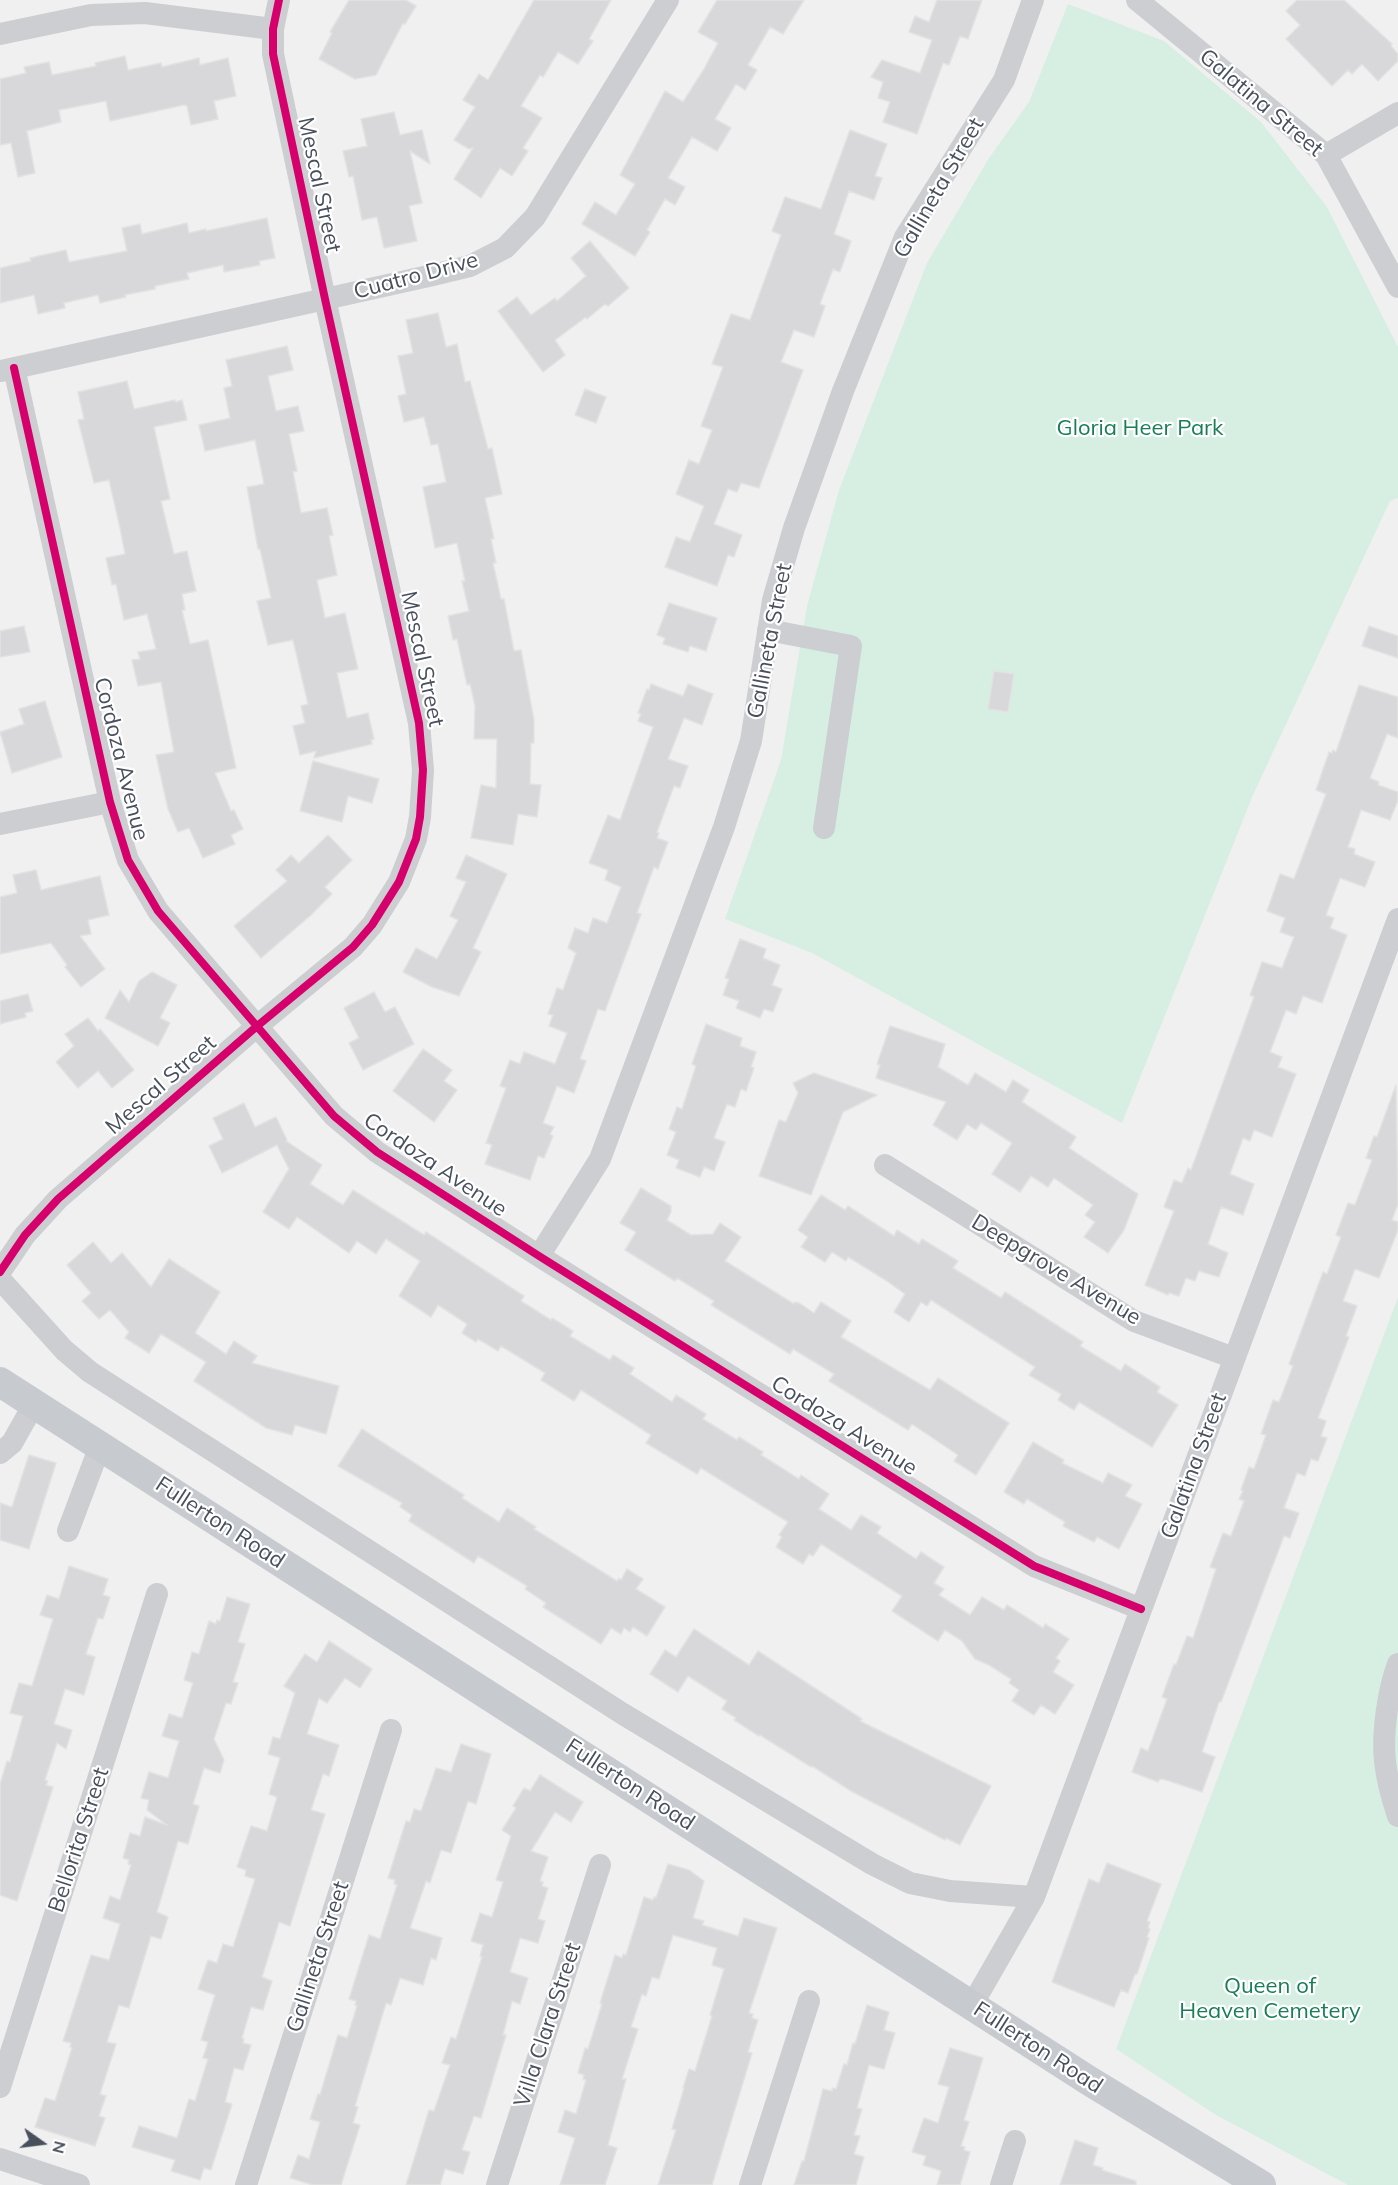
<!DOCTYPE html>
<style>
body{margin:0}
#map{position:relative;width:1398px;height:2185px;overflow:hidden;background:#f1f0f0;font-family:Mulish,sans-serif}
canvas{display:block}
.north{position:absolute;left:12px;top:2113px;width:60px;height:60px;-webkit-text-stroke:4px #fff;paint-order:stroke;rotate:104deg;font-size:16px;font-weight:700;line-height:24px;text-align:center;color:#48505d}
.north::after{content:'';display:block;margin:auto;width:21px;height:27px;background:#48505d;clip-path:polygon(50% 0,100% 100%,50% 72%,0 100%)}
</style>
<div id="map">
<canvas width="1398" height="2185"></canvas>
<div class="north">N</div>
</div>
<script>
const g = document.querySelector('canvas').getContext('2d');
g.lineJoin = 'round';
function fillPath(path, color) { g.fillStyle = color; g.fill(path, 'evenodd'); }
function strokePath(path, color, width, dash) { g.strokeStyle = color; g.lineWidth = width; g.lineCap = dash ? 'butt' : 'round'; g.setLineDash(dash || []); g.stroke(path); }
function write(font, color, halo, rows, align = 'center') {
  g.font = font + ' Mulish,sans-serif'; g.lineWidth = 4.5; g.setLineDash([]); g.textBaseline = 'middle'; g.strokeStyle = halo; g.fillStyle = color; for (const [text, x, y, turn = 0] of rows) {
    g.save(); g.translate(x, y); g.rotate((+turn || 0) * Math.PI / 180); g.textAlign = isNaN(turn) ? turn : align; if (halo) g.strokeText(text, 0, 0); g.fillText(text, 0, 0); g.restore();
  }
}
const green = new Path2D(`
 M1068,4L1164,41L1261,122L1327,207L1398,347V498L1390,501L1253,795L1122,1123L812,953L725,919L781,760L807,606L839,490L927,263L989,158L1029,102Z
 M1398,1297V2185H1348L1216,2115L1116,2049Z`);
const building = new Path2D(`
 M349,0H406L416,6L405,24L403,23L376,75L355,79L319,59L332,33L330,32Z
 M534,0H611L589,39L593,41L578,64L558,52L543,77L540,75L521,106L542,118L523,148L528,151L512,176L500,168L481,198L454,179L473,148L469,149L454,140L475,107L463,100L479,74L488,80Z
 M717,0H804L783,34L770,27L748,65L757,70L745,90L736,84L715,119L731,128L717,151L692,137L668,178L685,187L675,205L665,199L647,230L650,232L635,256L582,224L595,202L616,215L635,184L620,175L665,91L683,102L704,69L718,43L698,32Z
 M937,0H982L968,39L960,36L949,65L943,63L917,134L883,122L890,102L878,98L883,82L871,77L882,60L920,73L932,40L909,32L915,16L929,22Z
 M1297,0H1344L1392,44L1391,46L1398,54V61L1378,81L1362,64L1352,74L1348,70L1332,86L1286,39L1300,25L1286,11Z
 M125,56L128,70L161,63L162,67L199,58L200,65L228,58L236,96L214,101L218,119L191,125L187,106L184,105L110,121L106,101L59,110L61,122L27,131L35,173L18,177L11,143L0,145V79L26,73L24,67L49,62L52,75L96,66L95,63Z
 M394,112L400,135L422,130L430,164L410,151L422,203L409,206L417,241L384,248L377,217L362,220L353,176L349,177L343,151L367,146L361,119Z
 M850,130L887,144L875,176L882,178L874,200L849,191L834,234L851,241L840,272L833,269L820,304L825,306L814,337L794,330L781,362L803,370L759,488L741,483L737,492L728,489L714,524L742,535L734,557L728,555L717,586L665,567L676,537L690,542L704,506L676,494L689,460L699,464L712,430L701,426L723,367L712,364L731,314L750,320L781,235L772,231L785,197L821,209Z
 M267,218L275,258L259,261L260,265L224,272L223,265L187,273L189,279L155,286V289L125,295L126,297L100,303L98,295L64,303L65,308L38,314L34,295L0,303V268L31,261L30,258L66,250L69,262L127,251L122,228L140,224L142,234L187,223L189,233L206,229V231Z
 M590,241L629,288L608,306L605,304L587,319L586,317L555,340L565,355L543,372L498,311L517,297L531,315L555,298L557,301L586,276L571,258Z
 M438,313L446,347L457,344L465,382L470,381L488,449L492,448L502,494L485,498L494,539H491L496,563H493L501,599H504L514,651L521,650L534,720V743H531L530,784L541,785L537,817L518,814L513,845L471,838L481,785L496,788L497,739H474L475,706L470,684L467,685L457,639L453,640L448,616L469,611L462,581H465L457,543L435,548L423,487L446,482L438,444L431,445L424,417L404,422L398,396L406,394L398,356L413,353L406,320Z
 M287,346L293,370L268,376L276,411L298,406L304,431L289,434L297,471L293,472L301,513L327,508L333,535L329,536L337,575L317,580L325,618L345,613L358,669L337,673L347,718L368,713L374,739L371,740L372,744L314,758L316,751L300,755L293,726L305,723L301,706L308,704L293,640L268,645L257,601L271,598L260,549H258L247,487L264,484L255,440L205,451L199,425L230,418L224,388L232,386L226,360Z
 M127,381L134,409L175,400L176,402L182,400L187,420L154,427L170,499L161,501L174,554L187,551L196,591L182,594L185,610H182L190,644L208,640L236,768L215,773L231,811L234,810L243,829L231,835L235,844L203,858L189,828L178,832L168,809L156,755L174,752L161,682L138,686L132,660L140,659L138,652L156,649L147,614L124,620L116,584L112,585L106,558L125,554L120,528L109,480L94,483L78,420L84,419L78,392Z
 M585,389L606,397L596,423L575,415Z
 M669,603L717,618L706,651L690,646L688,652L663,644L665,638L657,635Z
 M24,626L30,652L0,657V631Z
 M1369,626L1398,636V658L1362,646Z
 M994,671L1014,674L1008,712L988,709Z
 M651,684L683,696L688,684L713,694L702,725L684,718L668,759L688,766L680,788L674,786L657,832L659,833L657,838L668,842L658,869L654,867L637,913L641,914L605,1011L598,1009L580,1059L586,1061L574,1093L557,1086L543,1123L554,1127L550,1134L553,1136L544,1158L538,1156L530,1180L485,1164L492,1145L486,1143L506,1088L500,1086L510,1060L520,1064L524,1052L555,1064L567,1033L549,1026L553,1015L548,1014L557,988L563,990L576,953L568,948L575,928L588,933L593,918L607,923L621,887L605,880L608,870L589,863L608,815L620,820L653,727L638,721L641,714L638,713L647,689L649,690Z
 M1359,685L1398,697V738L1387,734L1370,778L1379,782L1378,785L1398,792V800L1390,820L1361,810L1348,847L1355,849L1354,854L1375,862L1365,887L1340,878L1326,915L1334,918L1330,928L1347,935L1322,1003L1303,996L1296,1014L1286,1010L1270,1052L1282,1057L1278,1067L1296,1074L1272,1137L1254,1130L1250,1141L1243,1138L1230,1174L1254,1184L1243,1215L1221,1207L1208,1244L1228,1253L1219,1277L1199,1271L1195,1281L1186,1278L1179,1296L1169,1293L1168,1295L1145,1285L1174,1211L1164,1207L1174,1180L1182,1183L1188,1168L1191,1170L1254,997L1250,995L1262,962L1282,968L1294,937L1280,932L1285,918L1267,911L1280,874L1294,879L1326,794L1316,790L1329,752L1332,753L1333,750L1336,752Z
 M45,701L62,757L12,773L0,732L24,724L19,709Z
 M313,761L379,779L372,803L348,796L342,822L300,811Z
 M328,835L352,860L325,887L332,894L311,915L261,958L234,926L287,881L276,870L291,855L299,863Z
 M466,855L507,874L473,948L481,952L459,996L432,987L403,972L416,948L437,959L458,920L450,916L466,882L456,878Z
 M36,870L41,890L100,876L109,915L88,920L91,934L80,936L105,969L81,987L65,967L67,965L51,943L0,954V897L17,893L13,875Z
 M740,939L766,949L763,958L780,965L772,985L782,989L773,1012L764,1009L760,1018L736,1008L739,1001L723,995L729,979L725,978Z
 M152,972L177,985L160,1018L170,1023L158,1046L105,1018L120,990L129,1002L139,981Z
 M374,992L385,1012L395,1007L414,1044L363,1070L349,1043L359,1038L344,1008Z
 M28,994L33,1011L25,1013L26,1017L0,1024V1001Z
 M88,1018L98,1031L100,1029L134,1070L112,1088L98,1071L78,1088L56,1062L74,1046L65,1034Z
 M706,1024L742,1038L740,1046L756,1052L751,1067L754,1068L746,1091L741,1089L735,1107L727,1104L714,1138L725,1142L714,1171L704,1167L700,1177L676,1168L679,1160L667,1155L676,1132L669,1129L677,1107L682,1109L696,1066L692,1064Z
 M890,1026L945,1044L938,1067L968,1085L975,1073L1006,1092L1013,1080L1029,1090L1022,1102L1076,1137L1069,1148L1138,1194L1124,1230L1108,1253L1084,1237L1095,1222L1085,1215L1093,1205L1054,1178L1048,1187L1031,1176L1020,1192L992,1174L1012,1143L981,1123L976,1130L967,1124L957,1140L933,1125L946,1102L876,1078L880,1065L877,1064Z
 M423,1049L452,1070L444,1081L457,1090L434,1122L393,1091Z
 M814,1073L877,1095L843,1112L811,1195L759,1176L779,1120L786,1122L798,1093L793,1083Z
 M1396,1085L1398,1204L1392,1220L1398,1222V1230L1379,1278L1355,1269L1343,1301L1357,1306L1346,1336L1349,1337L1318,1418L1326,1421L1321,1436L1327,1438L1318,1461L1311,1459L1305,1476L1297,1473L1284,1508L1299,1513L1290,1538L1284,1536L1221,1702H1219L1202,1752L1215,1757L1202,1792L1166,1780L1160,1779L1158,1782L1132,1772L1141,1748L1148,1751L1167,1699L1162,1697L1174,1664L1176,1665L1187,1636L1193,1638L1216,1569L1210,1567L1223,1533L1231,1536L1244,1501L1239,1499L1243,1491L1241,1490L1249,1467L1254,1469L1266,1435L1261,1434L1273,1400L1279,1402L1293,1366L1289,1364L1323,1272L1327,1274L1341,1237L1336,1235L1348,1203L1355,1205L1372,1160L1366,1158L1374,1136L1377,1137Z
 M244,1103L255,1127L276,1117L287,1140L286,1141L322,1165L310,1184L343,1205L353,1190L424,1235L426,1232L524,1296L521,1301L551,1320L552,1318L573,1331L570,1336L610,1360L613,1355L634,1368L630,1374L672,1402L676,1395L706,1414L703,1419L737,1440L739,1437L763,1452L761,1455L799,1479L801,1475L829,1494L819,1509L851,1530L861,1515L881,1527L877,1533L916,1559L921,1552L944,1567L934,1583L944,1589L939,1595L970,1615L982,1597L1004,1610L1007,1605L1043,1628L1045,1624L1069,1639L1056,1658L1060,1661L1053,1672L1074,1685L1055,1714L1041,1705L1034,1715L1012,1701L1019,1690L1009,1683L1011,1679L989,1665L975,1659L962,1641L945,1630L938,1641L892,1611L902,1596L821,1544L813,1556L809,1554L803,1564L776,1547L782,1537L779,1535L788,1522L701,1468L697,1474L646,1443L651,1435L581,1390L574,1401L541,1380L545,1373L501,1346L498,1351L478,1339L476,1342L462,1333L467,1324L438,1305L431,1317L399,1296L420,1261L386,1239L376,1254L357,1241L349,1253L297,1217L289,1229L263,1212L289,1169L277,1145L222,1173L209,1146L223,1139L213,1118Z
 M641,1188L671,1206V1212L667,1220L691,1235L713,1234L720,1223L741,1237L725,1261L794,1304L795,1302L799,1303L814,1313L821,1302L851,1321L841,1337L930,1390L938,1378L1009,1423L976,1475L954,1461L958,1455L912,1424L908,1430L829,1381L834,1374L793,1349L790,1354L711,1305L714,1301L677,1278L675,1281L625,1250L636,1232L620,1223Z
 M821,1195L845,1210L848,1206L894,1236L897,1230L919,1244L922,1239L958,1261L953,1268L1001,1298L1005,1292L1083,1342L1080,1346L1121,1371L1125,1364L1160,1387L1157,1392L1178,1405L1152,1447L1079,1402L1074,1410L1058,1400L1061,1394L1029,1375L1035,1367L931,1300L927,1306L921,1302L909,1322L894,1312L905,1294L887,1281L848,1257L846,1261L832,1252L825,1262L801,1247L808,1237L798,1230Z
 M93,1242L111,1263L122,1253L151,1287L169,1259L220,1292L195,1333L226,1354L234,1341L257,1356L252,1363L339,1386L326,1434L295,1425L292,1435L266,1428L194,1381L206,1362L161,1334L149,1353L125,1338L129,1332L110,1310L99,1319L82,1301L91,1293L67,1265Z
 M362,1429L464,1495L462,1498L499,1522L507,1508L536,1527L534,1529L617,1581L619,1578L621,1580L627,1569L643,1579L636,1589L665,1607L647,1636L633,1627L630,1632L624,1628L621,1634L611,1628L601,1644L543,1607L546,1603L525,1589L527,1586L478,1556L474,1563L409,1521L412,1515L400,1507L402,1503L338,1466Z
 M1033,1442L1064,1460L1062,1463L1103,1483L1108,1473L1132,1485L1125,1496L1142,1504L1119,1549L1097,1537L1094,1542L1063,1526L1065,1522L1027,1499L1024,1504L1004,1492Z
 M29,1455L56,1463L29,1549L0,1540V1503L12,1507Z
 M69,1566L108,1579L103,1595L110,1597L103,1619L98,1618L86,1654L95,1657L84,1695L65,1689L54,1724L72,1730L66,1749L57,1743L45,1780L48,1781L46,1785L53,1787L17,1901L0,1895V1784L7,1761L10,1762L23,1716L10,1713L19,1683L32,1686L53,1619L40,1615L47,1595L59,1599Z
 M227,1597L250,1604L238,1642L245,1644L233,1682L238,1683L231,1704L226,1703L214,1739L224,1760L220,1773L204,1768L193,1804L199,1806L188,1844L178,1841L157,1912L168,1917L161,1939L151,1936L129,2008L119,2005L107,2042L116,2044L100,2094L106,2096L99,2116L105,2118L95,2146L35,2127L45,2098L55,2101L72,2048L70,2047L71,2043L63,2041L91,1955L109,1960L120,1924L103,1918L110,1896L120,1900L131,1865L128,1864L129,1860L123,1858L130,1833L140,1836L145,1817L167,1825L147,1810L149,1800L141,1798L149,1772L168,1778L179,1741L162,1736L169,1714L182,1718L193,1683L184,1680L192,1652L199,1654L209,1621L216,1624L217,1620L220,1621Z
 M694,1629L749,1665L758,1651L862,1719L860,1721L991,1786L960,1845L946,1838L945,1840L851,1791L812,1766L811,1767L760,1735L759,1736L734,1720L736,1718L722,1709L727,1701L688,1676L678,1692L650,1674L665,1650L676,1657Z
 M329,1641L372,1669L360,1688L345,1678L327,1703L319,1698L307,1734L339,1745L329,1776L323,1774L311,1810L325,1814L290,1926L279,1922L262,1977L272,1981L263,2010L251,2007L242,2038L244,2039L243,2043L251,2045L243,2070L234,2068L225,2102L232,2104L211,2170L204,2168L200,2180L171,2171L175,2160L132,2147L139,2126L177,2138L189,2099L195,2101L208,2059L203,2058L208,2042L201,2040L215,1995L198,1989L208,1960L217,1963L223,1944L233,1947L255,1879L245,1876L246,1870L237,1867L251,1826L267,1831L277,1797L269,1794L280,1758L268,1754L273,1737L280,1739L295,1693L284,1686L305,1654L317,1662Z
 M461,1744L491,1754L476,1804L468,1801L451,1853L441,1850L430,1883L426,1881L410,1928L442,1938L436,1960L431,1958L423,1985L400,1978L391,2005L386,2003L355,2106L358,2107L353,2123L360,2125L341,2185H313L290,2178L298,2155L309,2159L320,2122L310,2119L318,2094L320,2095L338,2035L347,2038L357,2006L355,2005L356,2001L349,1999L369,1935L380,1939L397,1885L394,1884L395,1880L388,1878L406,1821L410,1822L414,1809L421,1811L436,1768L451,1772Z
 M540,1775L583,1802L571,1822L555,1812L531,1851L548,1857L540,1881L543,1882L542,1886L548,1888L538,1919L545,1921L538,1943L520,1938L510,1972L528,1978L520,2004L512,2001L503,2035H506L481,2118L474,2116L462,2150L470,2152L463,2174L445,2169L440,2185H406L429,2110L434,2111L450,2065L442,2063L451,2037L456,2039L482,1957L480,1956L483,1945L471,1941L480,1913L492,1917L503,1882L496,1880L511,1836L502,1830L516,1808L513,1806L524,1788L530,1791Z
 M1107,1863L1161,1884L1147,1921L1150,1922L1148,1928L1150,1929L1147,1937L1149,1938L1137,1974H1135L1128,1993L1121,1990L1114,2007L1052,1982L1089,1879L1099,1883Z
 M668,1864L689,1870L704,1881L693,1918L704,1921L702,1925L738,1936L744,1918L777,1928L749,2013L753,2014L752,2018L758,2020L748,2052L752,2053L712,2185H658L676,2130L672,2129L684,2088H683L689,2069L695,2071L712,2016L710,2015L724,1969L712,1965L717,1948L673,1935L659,1979L652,1977L646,1996L642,1994L631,2027L638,2029L622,2079H626L608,2145L617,2148L605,2185H560L575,2138L558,2132L565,2110L576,2114L586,2080L583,2079L584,2075L578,2073L585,2048L588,2049L602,2004L600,2003L615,1955L622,1958L623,1954L626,1955L644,1897L653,1900L654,1897L656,1898Z
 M867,2005L889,2012L884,2030L895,2033L884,2069L869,2065L857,2108L862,2109L854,2135L860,2136L854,2154L864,2157L856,2185H794L802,2161H804L823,2089L832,2091V2088L836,2089L844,2064L847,2065L853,2043L855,2044Z
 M950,2048L983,2058L964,2120L969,2122L961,2146L965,2147L964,2150L970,2152L960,2185H937L941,2171L923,2165L926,2156L912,2152L924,2118L938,2123L949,2087L938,2084Z
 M1075,2140L1098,2148L1093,2165L1103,2168L1102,2170L1136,2181V2185H1060Z`);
const minor = new Path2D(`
 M1137,0L1326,155L1398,287
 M0,34L91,15L145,13L273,29
 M1326,155L1398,113
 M14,368L110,802L128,860L158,911L334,1116L377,1152L539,1256L1034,1566L1141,1609
 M1,371L433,275L470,266L505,248L535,217L668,0
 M768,630L851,646L824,828
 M0,824L110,802
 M885,1165L1134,1321L1234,1358
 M539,1256L600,1159L724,827L751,741L773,600L794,528L843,391L905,237L1004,80L1033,0
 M0,1272L25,1235L58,1199L256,1027L353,947L372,925L399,882L416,839L420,817L423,770L419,723L325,299L273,54V29L279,0
 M0,1279L64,1350L90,1372L623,1714L872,1864L910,1883L950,1891L1034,1897
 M0,1453L12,1443L34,1404
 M68,1531L100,1446
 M1398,1664C1388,1691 1382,1733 1385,1761C1387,1780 1392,1798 1398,1816
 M972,2005L1034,1897L1398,919
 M0,2087L157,1594
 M0,2159L79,2185
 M246,2185L391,1730
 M497,2185L600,1865
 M750,2185L809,2001
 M1001,2185L1015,2141`);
const major = new Path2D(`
 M0,1382L1091,2082L1261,2185`);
const cycleway = new Path2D(`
 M14,368L110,802L128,860L158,911L334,1116L377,1152L539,1256L1034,1566L1141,1609
 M0,1272L25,1235L58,1199L256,1027L353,947L372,925L399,882L416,839L420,817L423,770L419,723L325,299L273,54V29L279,0`);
const streetNames = [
 ["Galatina Street",1261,103,40],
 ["Mescal Street",319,185,78],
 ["Gallineta Street",939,188,-60],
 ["Cuatro Drive",416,276,-15],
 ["Gallineta Street",770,641,-79],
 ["Mescal Street",422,659,78],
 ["Cordoza Avenue",121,759,76],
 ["Mescal Street",161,1085,-41],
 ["Cordoza Avenue",435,1165,34],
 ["Deepgrove Avenue",1056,1270,31],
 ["Cordoza Avenue",844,1426,32],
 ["Galatina Street",1194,1466,-70],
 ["Fullerton Road",220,1523,33],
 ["Fullerton Road",630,1785,33],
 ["Bellorita Street",79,1840,-72],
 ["Gallineta Street",318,1957,-72],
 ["Villa Clara Street",548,2025,-72],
 ["Fullerton Road",1038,2048,33]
];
const parkNames = [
 ["Gloria Heer Park",1140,428],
 ["Queen of",1270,1986],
 ["Heaven Cemetery",1270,2011]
];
fillPath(green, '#d6efe2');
fillPath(building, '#d8d8da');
strokePath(building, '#e2e2e3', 1.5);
strokePath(minor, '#ccced1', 22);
strokePath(major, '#c7cbcf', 30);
strokePath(cycleway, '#d6006c', 8);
write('22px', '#48505d', '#fff', streetNames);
write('22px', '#187e56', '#fff', parkNames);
</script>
